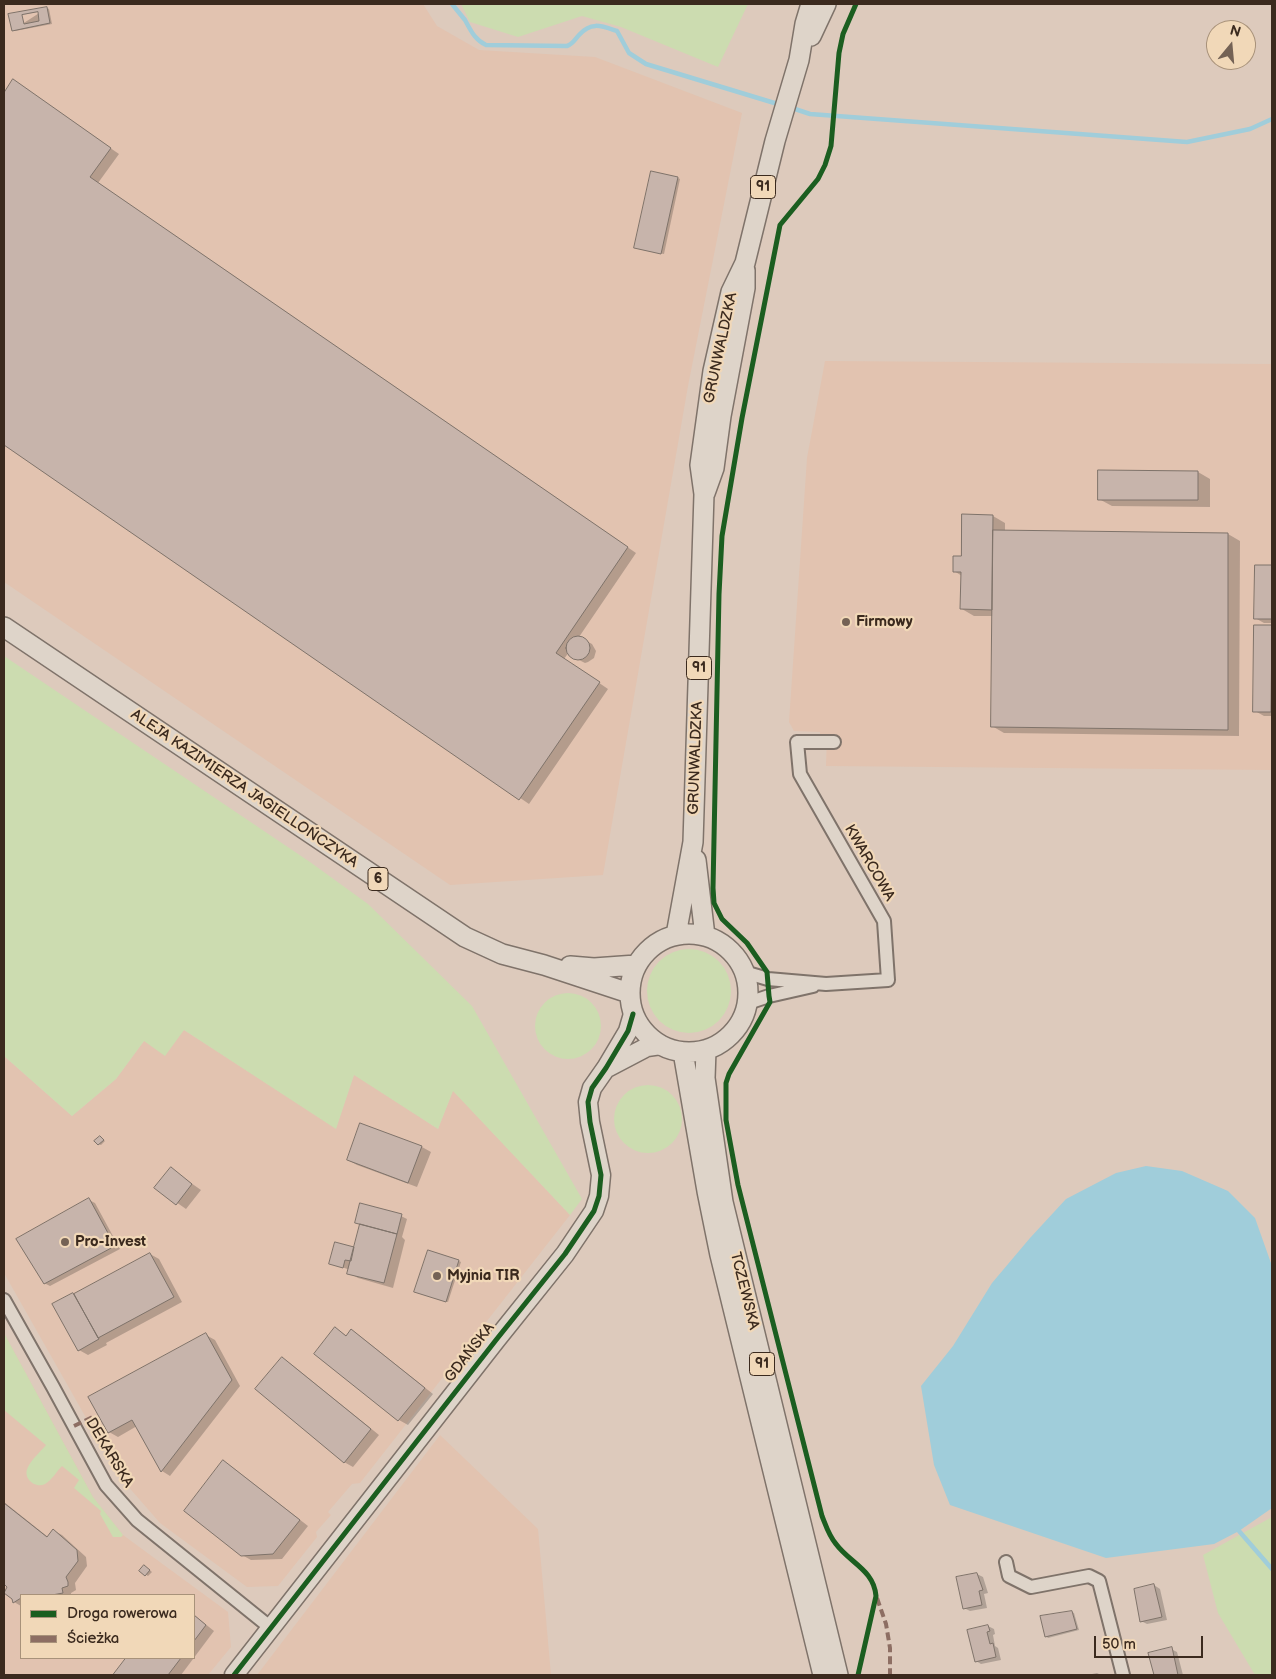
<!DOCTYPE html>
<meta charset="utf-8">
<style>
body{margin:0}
#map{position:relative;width:1276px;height:1679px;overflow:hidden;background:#ddcabc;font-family:"Balsamiq Sans",sans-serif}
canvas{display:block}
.frame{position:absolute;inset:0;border:5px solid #3b2a1e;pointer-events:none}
.legend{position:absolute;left:20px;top:1594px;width:175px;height:65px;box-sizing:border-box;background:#f1d8b8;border:1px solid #a8927a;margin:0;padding:6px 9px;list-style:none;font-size:15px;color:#3b2a1e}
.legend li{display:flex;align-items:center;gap:10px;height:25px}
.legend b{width:25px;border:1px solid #a8927a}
.north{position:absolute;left:1206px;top:20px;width:50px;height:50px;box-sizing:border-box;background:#f1d8b8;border:1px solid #a8927a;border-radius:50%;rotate:17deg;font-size:14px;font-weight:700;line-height:20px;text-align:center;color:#3b2a1e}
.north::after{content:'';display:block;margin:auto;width:18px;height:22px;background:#746255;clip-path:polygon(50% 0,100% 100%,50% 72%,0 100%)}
.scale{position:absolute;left:1094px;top:1636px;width:109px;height:22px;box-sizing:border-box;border:2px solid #3b2a1e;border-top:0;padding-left:6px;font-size:15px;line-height:18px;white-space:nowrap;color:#3b2a1e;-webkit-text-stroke:4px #f1d8b8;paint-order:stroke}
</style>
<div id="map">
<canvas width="1276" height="1679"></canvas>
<div class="frame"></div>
<ul class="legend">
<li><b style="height:6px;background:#1b5e20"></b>Droga rowerowa</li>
<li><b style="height:6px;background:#8d6e63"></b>Ścieżka</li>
</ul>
<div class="north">N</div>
<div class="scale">50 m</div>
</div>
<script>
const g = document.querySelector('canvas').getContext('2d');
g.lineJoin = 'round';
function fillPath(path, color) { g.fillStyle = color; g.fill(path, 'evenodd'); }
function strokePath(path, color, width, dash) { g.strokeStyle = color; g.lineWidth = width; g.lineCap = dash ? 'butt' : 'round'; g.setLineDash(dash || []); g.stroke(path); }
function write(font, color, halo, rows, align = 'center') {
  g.font = font + ' "Balsamiq Sans",sans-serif'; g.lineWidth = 4.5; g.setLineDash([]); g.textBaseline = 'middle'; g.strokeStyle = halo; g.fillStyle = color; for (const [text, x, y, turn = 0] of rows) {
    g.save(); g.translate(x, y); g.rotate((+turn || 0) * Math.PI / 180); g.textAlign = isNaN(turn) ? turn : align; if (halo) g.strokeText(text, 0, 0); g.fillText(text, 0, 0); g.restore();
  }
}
const built = new Path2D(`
 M4,4H423L437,26L479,50L595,57L742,113L688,386L603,875L450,885L4,582Z
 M825,361L1272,364V770L826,766L827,735H820V732L794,731L789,722L807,458Z
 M184,1030L336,1128L354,1074L438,1129L453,1090L570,1215L360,1483L352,1484L328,1512L331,1515L316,1532L317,1537L278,1586L247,1587L160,1523L119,1476L4,1273V1056L72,1116L116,1079L144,1041Z
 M4,1333L93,1497L123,1535L228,1612L231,1647L208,1675H4ZM21,1595H194V1658H21Z
 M440,1435L538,1529L551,1675H257Z`);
const green = new Path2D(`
 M461,4H748L718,67L621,27L582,16L518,37L470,22Z
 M4,656L310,862L368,904L472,1006L582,1199L570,1215L453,1091L438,1129L354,1075L336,1129L184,1030L165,1056L144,1041L116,1079L72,1116L4,1056Z
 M647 991a42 42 0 1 1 84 0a42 42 0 1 1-84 0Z
 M535 1026a33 33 0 1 1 66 0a33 33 0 1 1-66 0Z
 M614 1119a34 34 0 1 1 68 0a34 34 0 1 1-68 0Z
 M4,1333L93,1497L123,1535L121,1537H113L100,1514L101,1511L74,1488L79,1480L62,1466C57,1471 52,1480 45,1484C35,1489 22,1478 28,1467C32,1459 40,1452 46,1445L4,1410Z
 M1272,1517V1675H1255L1218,1613L1203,1555Z`);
const water = new Path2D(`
 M1146,1166L1182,1171L1228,1191L1255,1218L1272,1266V1508L1239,1531L1214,1544L1106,1558L950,1505L934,1465L921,1386L953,1346L992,1283L1030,1238L1066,1199L1116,1173Z`);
const shadow = new Path2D(`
 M47,8L49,9L52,24L15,31L13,30Z
 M13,81L119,154L98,183L636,553L579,637L592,644L596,651L594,658L588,662L585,663L571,656L569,652L564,659L608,689L529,804L4,443V95Z
 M678,178L680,179L664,254L638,249Z
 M1198,472L1210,479V507L1112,506L1099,499Z
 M963,516H993L1005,523V532L1228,534L1240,541L1239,736L1004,733L992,726L993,616H974L962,609V576L954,571L962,557Z
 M1256,566H1272V623H1264L1255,618Z
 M1272,626V716H1264L1255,711Z
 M361,1124L422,1147L431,1152L417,1187L357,1165L348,1160Z
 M100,1137L105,1141L101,1145L98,1144Z
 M171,1169L201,1190L186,1209L156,1188Z
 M89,1200L95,1203L120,1249L50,1286L44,1283Z
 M401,1216L407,1219L402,1237L405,1240L393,1288L358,1278L349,1273L350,1270L331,1263L355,1249L362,1225Z
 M150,1254L159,1259L182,1302L106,1343L107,1345L88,1355L79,1350L73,1294L75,1295Z
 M459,1261L461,1262L448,1302L418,1293Z
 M336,1329L347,1336L351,1331L360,1336L433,1394L408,1425L399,1420L316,1354Z
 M206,1335L215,1340L240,1386L170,1476L162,1471L137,1426L118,1437L109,1432Z
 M282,1359L291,1364L379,1435L353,1467L344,1462Z
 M224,1462L232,1467L308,1526L282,1559L251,1560L242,1555Z
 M4,1502L48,1537L53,1530L62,1535L86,1557L87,1566L75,1583L76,1590L71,1593V1595H21V1606L14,1602L9,1587L4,1582Z
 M147,1568L152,1572L148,1576L141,1571Z
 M977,1574L983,1577L988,1593L984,1594L987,1608L970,1611L964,1608Z
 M1154,1585L1160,1589L1167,1620L1147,1624L1141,1621Z
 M1072,1612L1074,1613L1079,1630L1048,1638L1046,1636Z
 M194,1615L214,1631L181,1675H114L127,1658H194Z
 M988,1626L994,1629L995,1634L993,1635L995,1646L998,1648L1001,1660L981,1664L976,1661Z
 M1171,1649L1177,1652L1183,1675H1154L1149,1654Z
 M1097,1673L1101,1675H1087Z`);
const stream = new Path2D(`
 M452,4C456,9 461,15 465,20C471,31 475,40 486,45L567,46C573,44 575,39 579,35C591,21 602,26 617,31L629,53L646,64L781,105
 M789,107L810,114L1187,142L1250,129L1272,119
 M1239,1531L1272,1569`);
const building = new Path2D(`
 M47,7L50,23L12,31L8,14Z
 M38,12L39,21L24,24L22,15Z
 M13,79L111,148L90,177L628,547L556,653L600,682L519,800L4,445V93Z
 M651,171L678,177L661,254L634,248Z
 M1098,470L1198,471V500H1098Z
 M962,514L993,515L992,610L960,609L961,572H953V556H961Z
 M993,530L1228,533V730L991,727Z
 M1255,565H1272V619H1254Z
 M1254,625H1272L1271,712H1253Z
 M566 648a12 12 0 1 1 24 0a12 12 0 1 1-24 0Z
 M360,1123L422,1146L408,1183L347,1160Z
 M100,1136L104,1140L98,1145L94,1141Z
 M171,1167L192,1184L176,1205L154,1188Z
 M89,1198L115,1246L44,1284L16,1239Z
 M360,1203L402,1214L397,1234L355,1223Z
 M360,1224L397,1234L384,1283L347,1274Z
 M335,1242L354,1247L351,1261L345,1260L343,1268L329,1264Z
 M428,1250L459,1260L446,1302L414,1292Z
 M150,1253L174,1297L98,1338L74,1294Z
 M73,1293L99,1339L78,1351L52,1304Z
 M335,1327L346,1336L351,1329L425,1388L398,1421L314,1354Z
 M206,1333L232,1380L161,1472L132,1420L108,1433L88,1397Z
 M282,1357L371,1429L344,1463L255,1389Z
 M223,1460L300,1520L273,1554L241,1556L184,1511Z
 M4,1503L47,1537L53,1529L77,1550L78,1561L66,1577L68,1582V1586L62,1588L63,1593L52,1595H21V1598L13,1603L12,1599L4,1593L7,1587L4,1584Z
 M144,1565L150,1570L145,1576L139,1571Z
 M977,1573L983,1590L979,1591L982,1605L963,1609L956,1577Z
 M1154,1584L1162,1617L1140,1622L1134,1589Z
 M1072,1611L1077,1629L1045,1637L1040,1616Z
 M194,1615L206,1625L194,1641Z
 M988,1625L990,1631L987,1632L990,1644L993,1643L996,1657L975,1662L967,1630Z
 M1172,1647L1178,1675H1154L1148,1653Z
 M126,1658H181L168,1675H113Z`);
const street = new Path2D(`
 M744,972L768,979L826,984L888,980L884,921L800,774L797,742H834
 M748,1003L769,996L813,986
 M4,1300L53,1387L106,1485L137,1520L271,1628
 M1006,1562L1009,1576L1031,1587L1089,1576L1099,1581L1123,1675`);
const secondary = new Path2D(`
 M607,1068L647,1047L661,1045
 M234,1675L496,1340L565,1254L594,1211L599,1196L601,1175L590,1122L588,1102L592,1088L606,1068L628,1031L633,1014`);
const primary = new Path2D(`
 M811,36L826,4
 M705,493L714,468L721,416L745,288V270
 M4,627L465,937L502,954L544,965L629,993
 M696,860L705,936
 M630 993a59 59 0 1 1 118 0a59 59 0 1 1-118 0Z
 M676,935L693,842L704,494L700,465L713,371L731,292L745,263L775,141L799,60L805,24L811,4
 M570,966L594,968L636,965
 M706,1050L705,1078L723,1202L838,1675
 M683,1052L707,1191L720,1255L823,1675`);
const quiet = new Path2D(`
 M74,1426L95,1416
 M877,1598L886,1624L890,1648V1675`);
const cycleway = new Path2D(`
 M856,4L843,34L839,53L831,146L825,165L818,179L780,225L742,418L722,536L719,594L713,888L714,903L722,919L747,943L767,972L769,996L770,1002L729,1074L726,1083V1120L738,1185L822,1516C826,1526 829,1536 836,1544C850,1563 874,1570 876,1596L858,1675
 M234,1675L496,1340L565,1254L594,1211L599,1196L601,1175L590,1122L588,1102L592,1088L606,1068L628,1031L633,1014`);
const markers = [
 [846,622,5,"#746255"],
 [65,1242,5,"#746255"],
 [437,1276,5,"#746255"]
];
const shields = [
 [763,187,25],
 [699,668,25],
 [378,879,20],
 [762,1364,25]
];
const shieldNames = [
 ["91",763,187],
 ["91",699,668],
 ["6",378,879],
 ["91",762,1364]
];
const streetNames = [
 ["GRUNWALDZKA",721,348,-78],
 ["GRUNWALDZKA",696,758,-88],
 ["ALEJA KAZIMIERZA JAGIELLOŃCZYKA",244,789,34],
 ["KWARCOWA",869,863,60],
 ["TCZEWSKA",744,1291,76],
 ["GDAŃSKA",470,1353,-52],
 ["DEKARSKA",109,1453,59]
];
const poiNames = [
 ["Firmowy",856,622],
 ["Pro-Invest",75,1242],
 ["Myjnia TIR",447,1276]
];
fillPath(built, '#e2c3b0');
fillPath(green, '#ccdcb0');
fillPath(water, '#a0cdda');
fillPath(shadow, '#0003');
strokePath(stream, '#a0cdda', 4.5);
fillPath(building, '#c7b4ab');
strokePath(building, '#7f736a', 1);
strokePath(street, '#7f736a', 16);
strokePath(secondary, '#7f736a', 21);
strokePath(primary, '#7f736a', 22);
strokePath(street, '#ded4c9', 12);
strokePath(secondary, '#ded4c9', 18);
strokePath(primary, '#ded4c9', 19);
strokePath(quiet, '#8d6e63', 4, [8, 4]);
strokePath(cycleway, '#1b5e20', 5);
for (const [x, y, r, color] of markers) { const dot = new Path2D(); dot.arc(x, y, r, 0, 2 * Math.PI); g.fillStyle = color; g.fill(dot); strokePath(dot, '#f1d8b8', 2); }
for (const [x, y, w] of shields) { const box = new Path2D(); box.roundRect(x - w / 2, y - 11.5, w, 23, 4); g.fillStyle = '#f1d8b8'; g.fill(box); strokePath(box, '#3b2a1e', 1); }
write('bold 14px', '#3b2a1e', null, shieldNames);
write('15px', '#3b2a1e', '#f1d8b8', streetNames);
write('bold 15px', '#3b2a1e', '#f1d8b8', poiNames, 'left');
</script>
